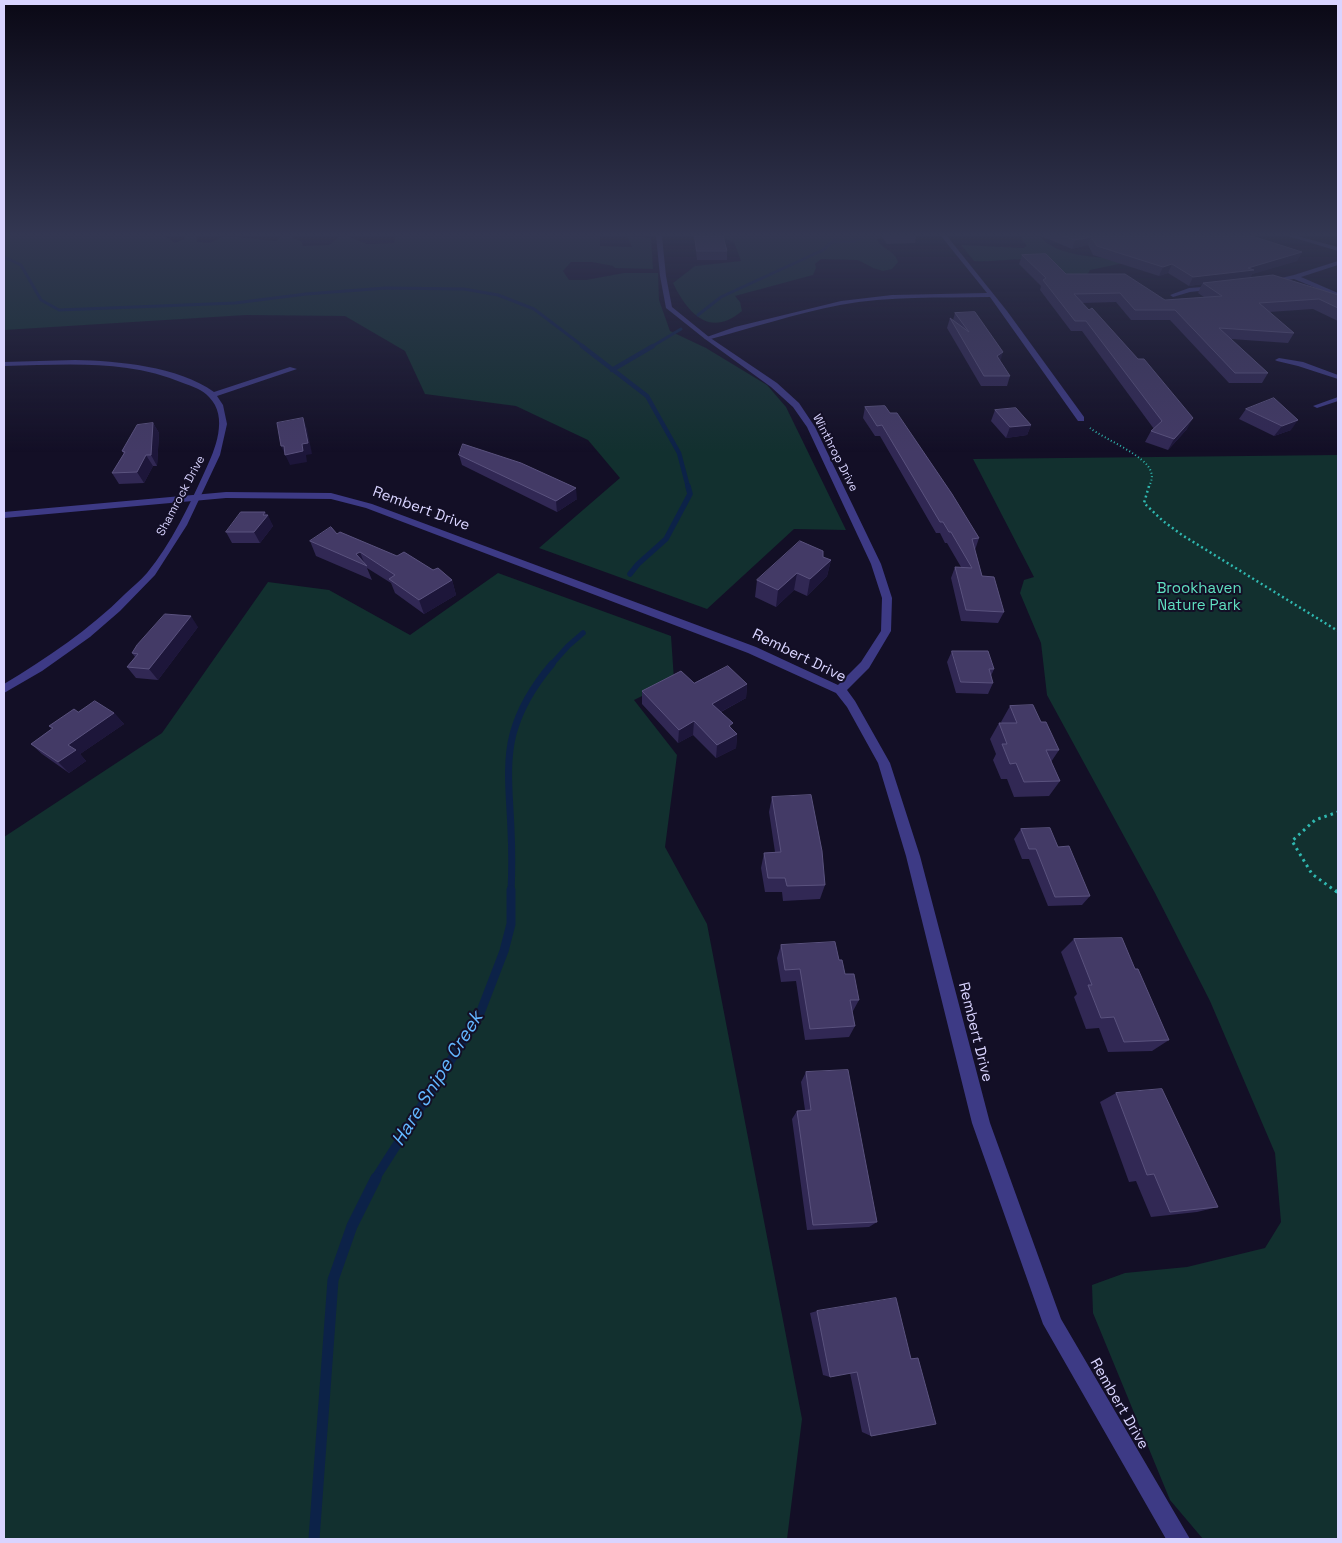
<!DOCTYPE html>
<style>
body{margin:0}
#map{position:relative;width:1342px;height:1543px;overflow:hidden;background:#130f26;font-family:"Space Grotesk",sans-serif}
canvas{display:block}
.frame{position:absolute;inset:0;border:5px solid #d9d4ff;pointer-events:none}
</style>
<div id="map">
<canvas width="1342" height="1543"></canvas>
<div class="frame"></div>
</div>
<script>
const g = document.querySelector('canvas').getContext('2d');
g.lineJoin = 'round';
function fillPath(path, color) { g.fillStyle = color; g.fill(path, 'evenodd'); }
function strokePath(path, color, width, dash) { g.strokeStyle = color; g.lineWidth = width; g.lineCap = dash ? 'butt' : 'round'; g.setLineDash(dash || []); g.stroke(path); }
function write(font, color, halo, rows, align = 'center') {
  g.font = font + ' "Space Grotesk",sans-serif'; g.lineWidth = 4; g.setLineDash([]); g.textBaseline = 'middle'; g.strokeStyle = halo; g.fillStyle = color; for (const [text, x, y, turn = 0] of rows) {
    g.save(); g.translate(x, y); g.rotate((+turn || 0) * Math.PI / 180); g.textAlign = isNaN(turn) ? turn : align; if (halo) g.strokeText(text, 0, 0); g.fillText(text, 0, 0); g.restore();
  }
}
const green = new Path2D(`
 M4,236H165L175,243L184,239L185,236H196L197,242L210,243L224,236L276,241L282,236H294L292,238L301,241L303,246L329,245L340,236H347L367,244L394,243L396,236H600V246L632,247L627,236L651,238L653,269L615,268L613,266L592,262H571L563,271L569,280H586L624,273H658L659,300L670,331L706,348L767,385L786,407L846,530L794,529L707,609L539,548L620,478L588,440L516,406L425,394L405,351L345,316L246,315L4,330Z
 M716,236H885L877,239C882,250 895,250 898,262L892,269L883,271L873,268L858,260L821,259L815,264L816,268L813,275L735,296L740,302L742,311C710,338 688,314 673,283L695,266L741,261L734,242Z
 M1022,236H1039C1057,256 1096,258 1122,258L1124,263L1090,270L1086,277L1085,292C1076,283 1067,272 1055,266C1030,253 1001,263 974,261L961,245L1023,248L1027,246L1022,240Z
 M1338,455V1539H1203L1170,1500L1093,1313L1092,1285L1125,1273L1187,1267L1265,1248L1281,1222L1275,1153L1210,1001L1155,893L1047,695L1041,643L1020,593L1024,580L1034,577L973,459Z
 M498,573L671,636L674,680L634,700L677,755L665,847L707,924L802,1419L787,1539H4V837L162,733L268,582L329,590L410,635Z`);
const streamFar5 = new Path2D(`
 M833,242L854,241L864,236
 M4,257L21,265L41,300L59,310L235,303L306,294L386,288L464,289L498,295L534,309L584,347
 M698,315L721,297L823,250L839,236
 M651,347L681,329`);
const streamFar4 = new Path2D(`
 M582,346L647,396L679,453L688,487
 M612,370L653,346`);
const streamFar3 = new Path2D(`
 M630,574L638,564L666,539L690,494L688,486
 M551,665L568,646L583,633`);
const streamFar2 = new Path2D(`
 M511,892C512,871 512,850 511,830C510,798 505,765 513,734C520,708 535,684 552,664`);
const streamFar1 = new Path2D(`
 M375,1179L479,1016L504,951L511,924V890`);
const stream = new Path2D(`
 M314,1539L333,1280L352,1226L376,1178`);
const pathFar3 = new Path2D(`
 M1090,428C1104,439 1147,456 1151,472C1153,477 1151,482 1149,487`);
const pathFar2 = new Path2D(`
 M1149,486L1144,503L1163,521L1182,535L1338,631`);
const pathFar1 = new Path2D(`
 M1337,892L1312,874L1292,841L1315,820L1338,812`);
const path = new Path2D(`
 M1336,890L1338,892`);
const minor = new Path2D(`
 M941,236H947L1007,311L1084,417V421H1078L990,297C940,298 889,296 840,305C795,314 751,328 707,340L704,338L735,327L841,301L892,295L987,293Z
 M1338,261V265L1301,277L1338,293V297L1294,279L1271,283L1268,281L1294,275Z
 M1216,286L1218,289L1190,292L1173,297L1170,295L1189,288Z
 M1279,358L1303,362L1338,375V379L1298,366L1277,361L1275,360Z
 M75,360C118,361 178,366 214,392L290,367L297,369L217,396L223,405L227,424L220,455L187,525L155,575L120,611L90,637L42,671L4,693V684C47,658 89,630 125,594C132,587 140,581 147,573C171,544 189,506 205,471C215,450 229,417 209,397C203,390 192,386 183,383C125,359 65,365 4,366V362Z
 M1338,397V401L1317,408L1313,406Z`);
const tertiary = new Path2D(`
 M656,236H662L666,276L672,307L709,337L777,383L799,403L815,427L881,564L892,598L891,631L869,668L847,690L855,701L890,763L920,856L990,1123L1061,1319L1190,1539H1166L1043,1324L972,1123L906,856L878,763L847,707L836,693L748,653L366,508L331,499L226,498L4,518V512L226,492L331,493L372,504L756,647L838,685L861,662L881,631L882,598L871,564L807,427L793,407L771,387L705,339L666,308L660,276Z
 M1288,236H1297L1338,247V251Z`);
const wall = new Path2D(`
 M694,236H723L727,251V260H697Z
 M881,236H916L915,243L887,244Z
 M1041,236H1252L1302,252L1297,261L1252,274L1250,278L1338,295V321L1313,309L1269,312L1294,333L1288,343L1231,339L1268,373L1262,383H1229L1170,320H1131L1116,302L1082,303L1187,429L1168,450L1145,442L1151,431L1154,429L1082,331H1071L1040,290L1041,286L1019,264L1022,255L1066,274L1165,300L1204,297L1198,293L1202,284L1189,286L1168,273L1159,276L1093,255L1088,245L1072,249Z
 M955,313L1010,376L1007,386H981L947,328L950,318L953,320Z
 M885,406L979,538L975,550L982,576L1004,612L998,623L961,621L951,578L955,567H961L947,543H945L940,533H936L880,436H875L863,418L865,407Z
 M1246,409L1291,430L1274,436L1239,419Z
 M995,410L1031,425L1027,435L1006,438L991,421Z
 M153,423L159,433L157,466H153L144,483L119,484L112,473L124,454L122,451Z
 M459,455L577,499L557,512L462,465Z
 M265,512L273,526L260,543H232L226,532Z
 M337,534L433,570L452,580L456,595L424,614L395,593L391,583L367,568L372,580L316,556L310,541Z
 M823,557L831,560L827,576L807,596L794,590L776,607L755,597L757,580Z
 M198,627L158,680L136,678L127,667L135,657L132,653Z
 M952,651L994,669L991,676L993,683L988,694L956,693L947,662Z
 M694,683L747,684L746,698L721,712L732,729L737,734L736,748L716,758L693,735L678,743L642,704V691Z
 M1010,706L1041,722L1059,750L1051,762L1060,781L1049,796L1014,797L1007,779H1001L993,760L996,754L990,739L999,723H1002L1001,722Z
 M78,712L114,713L124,724L80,754L86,761L69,773L42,754L31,744L52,729L49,726Z
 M772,797L825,885L820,899L783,901L782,892H765L761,868L764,853L775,852L769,812Z
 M1021,829L1090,896L1082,905L1048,906L1029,859H1022L1014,839Z
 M1074,939L1135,969L1169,1040L1152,1051L1108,1052L1099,1028L1086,1029L1074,997L1077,994L1061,952Z
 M781,945L839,960L845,974L859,1000L853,1011L852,1012L855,1026L849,1037L805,1040L796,981L781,982L777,958Z
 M806,1072L877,1222L869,1227L807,1230L792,1119L797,1111L805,1110L801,1082Z
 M1116,1093L1218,1207L1197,1212L1151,1217L1136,1181L1129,1182L1100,1102Z
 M817,1311L911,1358H918L871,1436L862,1432L850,1373L830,1377L823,1375L810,1313Z`);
const shadedWall = new Path2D(`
 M1091,237L1088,245L1072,249L1075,240Z
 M1302,252L1297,261L1252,274L1250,279L1203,283L1202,284L1189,286L1193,277L1248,268Z
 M1172,264L1168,273L1159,276L1163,267Z
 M1003,352L1000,362L997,356Z
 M303,418L307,429L312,454L306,455L307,462L290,465L281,446L302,444Z
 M1193,418L1187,429L1168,450L1174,439Z
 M1298,420L1291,430L1274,436L1282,426Z
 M153,423L159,433L157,466L151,455Z
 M1031,425L1027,435L1006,438L1010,427Z
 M146,455L153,466L144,483L137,472Z
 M576,488L577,499L557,512L556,501Z
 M265,512L267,516L268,515L273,526L260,543L254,532Z
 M360,552L365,565L356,554Z
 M831,560L827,576L807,596L810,579Z
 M797,573L794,590L776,607L778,590Z
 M452,580L456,595L424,614L419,600Z
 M191,616L198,627L158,680L149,669Z
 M747,684L746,698L711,717L712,704Z
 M114,713L124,724L80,754L86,761L69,773L58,762L68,745Z
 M694,721L693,735L678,743L679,730Z
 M737,734L736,748L716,758L717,745Z`);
const building = new Path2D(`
 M695,236H723L727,251H697Z
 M1064,236H1252L1302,252L1248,268L1254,270L1193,277L1172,264L1163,267L1097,246L1091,237L1075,240Z
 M1046,254L1066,274H1125L1165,300L1222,296L1203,283L1273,275L1338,295V308L1319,299L1259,303L1294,333L1219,328L1268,373H1235L1175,310H1135L1120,293L1074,294L1089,310L1092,308L1138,359H1144L1193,418L1174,439L1151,431L1162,421L1086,321H1075L1043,280L1046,278L1022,255Z
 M975,312L1003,352L997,356L1010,376H984L950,318L969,332L955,313Z
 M1274,398L1298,420L1282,426L1246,409Z
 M885,406L890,413H897L952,494L979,538L972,539L982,576L994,577L1004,612L966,610L955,567L972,568L951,532H949L943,522H940L882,425L877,426L865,407Z
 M1016,408L1031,425L1010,427L995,410Z
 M303,418L308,443L302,444L303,451L285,455L284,446H281L277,423Z
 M153,423L151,455H146L137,472L112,473L125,452L122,451L137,425Z
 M463,444L521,463L576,488L556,501L459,455Z
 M241,512H265L263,515H268L254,532H226Z
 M331,527L337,534L340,532L397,556L404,552L433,570L438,568L452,580L419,600L389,579L395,575L360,552L356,554L367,566L310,541Z
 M800,541L823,551V557L831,560L810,579L797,573L778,590L757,580Z
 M165,614L191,616L149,669L127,667L138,654L132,653L137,645Z
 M952,651H988L994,669H989L993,683L961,682Z
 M728,666L747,684L712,704L733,723L729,726L737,734L717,745L694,721L679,730L642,691L681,671L694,683Z
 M95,701L114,713L68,745L76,750L58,762L31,744L53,728L49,726L74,709L78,712Z
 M1033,705L1041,722H1046L1059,750H1046L1060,781L1024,782L1016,763L1010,764L1002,744H1007L999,723H1017L1010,706Z
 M811,795L822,851L825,885L787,886L785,878H768L764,853L781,852L772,797Z
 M1050,828L1058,847L1069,846L1090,896L1055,897L1036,849H1029L1021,829Z
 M1122,938L1135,969H1138L1169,1040L1124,1042L1114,1017L1101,1018L1088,985H1092L1074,939Z
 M835,942L839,960H842L845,974H854L859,1000H850L855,1026L810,1029L800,969L785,970L781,945Z
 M848,1070L877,1222L813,1225L797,1111L811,1110L806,1072Z
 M1162,1089L1218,1207L1170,1212L1154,1174L1147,1175L1116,1093Z
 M896,1298L911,1359L918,1358L936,1424L871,1436L857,1372L830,1377L817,1311Z`);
const farStreetnames = [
 ["Winthrop Drive",835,453,63],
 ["Shamrock Drive",181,496,-62]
];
const streetNames = [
 ["Rembert Drive",421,509,20],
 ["Rembert Drive",799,656,26],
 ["Rembert Drive",975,1032,76],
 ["Rembert Drive",1119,1404,60]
];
const parkNames = [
 ["Brookhaven",1199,589],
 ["Nature Park",1199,606]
];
const nearWaternames = [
 ["Hare Snipe Creek",438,1079,-58]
];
fillPath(green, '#12302f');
strokePath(streamFar5, '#0c2248', 3);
strokePath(streamFar4, '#0c2248', 4.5);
strokePath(streamFar3, '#0c2248', 5.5);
strokePath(streamFar2, '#0c2248', 7);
strokePath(streamFar1, '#0c2248', 9);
strokePath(stream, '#0c2248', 11);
strokePath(pathFar3, '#2fb8b0', 2, [1, 2.5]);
strokePath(pathFar2, '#2fb8b0', 2.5, [2, 3]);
strokePath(pathFar1, '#2fb8b0', 3, [2.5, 4]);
strokePath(path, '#2fb8b0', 4, [3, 5]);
fillPath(minor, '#3d3a85');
fillPath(tertiary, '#3d3a85');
fillPath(wall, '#312854');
fillPath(shadedWall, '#1d163a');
fillPath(building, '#433a66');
strokePath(building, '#5a527e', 1);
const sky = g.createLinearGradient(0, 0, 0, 452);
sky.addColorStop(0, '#0a0815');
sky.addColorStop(0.52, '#333752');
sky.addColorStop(1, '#33375200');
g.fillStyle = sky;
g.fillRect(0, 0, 1342, 452);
write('12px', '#d9d4ff', '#130f26', farStreetnames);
write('15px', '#d9d4ff', '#130f26', streetNames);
write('15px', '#5fe0c0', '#130f26', parkNames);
write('italic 19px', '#62b6ff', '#130f26', nearWaternames);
</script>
